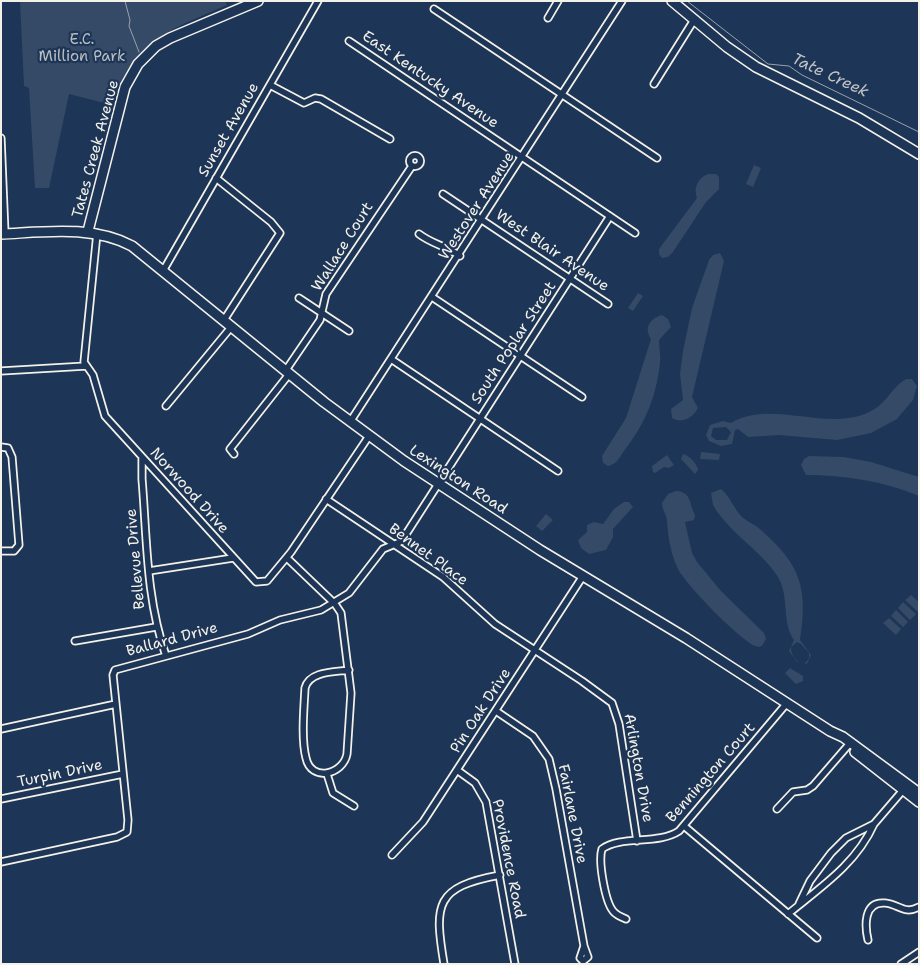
<!DOCTYPE html>
<style>
body{margin:0}
#map{position:relative;width:920px;height:965px;overflow:hidden;background:#1d3557;font-family:"Shantell Sans",sans-serif}
canvas{display:block}
.frame{position:absolute;inset:0;border:2px solid #f4f1e8;pointer-events:none}
</style>
<div id="map">
<canvas width="920" height="965"></canvas>
<div class="frame"></div>
</div>
<script>
const g = document.querySelector('canvas').getContext('2d');
g.lineJoin = 'round';
function fillPath(path, color) { g.fillStyle = color; g.fill(path, 'evenodd'); }
function strokePath(path, color, width, dash) { g.strokeStyle = color; g.lineWidth = width; g.lineCap = dash ? 'butt' : 'round'; g.setLineDash(dash || []); g.stroke(path); }
function write(font, color, halo, rows, align = 'center') {
  g.font = font + ' "Shantell Sans",sans-serif'; g.lineWidth = 4.5; g.setLineDash([]); g.textBaseline = 'middle'; g.strokeStyle = halo; g.fillStyle = color; for (const [text, x, y, turn = 0] of rows) {
    g.save(); g.translate(x, y); g.rotate((+turn || 0) * Math.PI / 180); g.textAlign = isNaN(turn) ? turn : align; if (halo) g.strokeText(text, 0, 0); g.fillText(text, 0, 0); g.restore();
  }
}
const green = new Path2D(`
 M20,1H225L227,5C170,30 132,40 112,105L69,94L49,188H35L29,88L24,86Z
 M754,165L761,168L753,187L746,184Z
 M708,174H716L719,177V189L706,202L673,252L668,257L662,258L659,254V249L697,198C693,188 698,178 708,174Z
 M720,253L724,261L692,397L698,408C693,418 681,424 672,418L671,409L683,400L680,374L683,351L692,308L709,260L713,255Z
 M638,293L643,296L633,311L628,308Z
 M662,315L668,319L671,327L659,340C659,348 661,356 660,363C656,398 645,424 624,451C620,457 616,465 608,466L603,463L602,456L626,418L651,339C644,328 649,319 662,315Z
 M906,379H912L917,386L913,400L897,419L871,433L837,440L779,435L748,437L738,429L735,430L732,444L721,446L709,441L706,435L710,425L723,421L731,423C769,400 820,429 862,415C888,406 887,391 906,379ZM726,427L731,432L727,440H716L711,436L713,428Z
 M701,452L720,454L719,460L700,459Z
 M683,454C689,455 698,465 698,470L695,474L681,459Z
 M667,455L674,465L669,468L664,467L655,473L653,472L652,466Z
 M809,456L844,457L871,462L919,477V496C884,481 844,475 806,475L801,465L804,459Z
 M721,489C730,496 734,509 742,517C748,522 756,525 761,530C801,565 808,588 800,640L811,655L807,664L796,661L789,651L794,640C781,621 790,598 778,577C761,550 729,533 713,505L711,493ZM797,642L801,644L809,653V659L805,663C796,663 791,656 791,647Z
 M676,491C692,492 689,504 695,515L694,520L685,522L692,553L697,562L721,591L764,633L766,639L762,646C759,647 758,647 755,646C739,639 686,585 678,569C671,555 668,537 667,521C667,515 662,510 662,503L668,494Z
 M624,502H629L633,507L613,529V537L606,550L589,554L581,548L578,540L587,532V525L594,522L603,524L614,509Z
 M546,514L553,520L542,531L536,526Z
 M911,595L919,602L918,612L905,600Z
 M903,602L916,614L910,620L898,608Z
 M896,610L908,622L903,627L891,616Z
 M889,618L901,629L896,635L883,623Z
 M790,668L803,676V681L796,684L785,673Z`);
const stream = new Path2D(`
 M125,1L130,20L129,26L139,52
 M687,1L768,64L789,66L802,75L919,132`);
const minor = new Path2D(`
 M434,9L657,158
 M548,18L558,1
 M349,41L635,233
 M654,84L694,20
 M270,85L304,103L315,98L321,99L390,139
 M1,138L5,234
 M409.5 161a5.5 5.5 0 1 1 11 0a5.5 5.5 0 1 1-11 0Z
 M216,178L271,222L280,233L224,320
 M443,194L608,304
 M97,233L84,362L93,375L105,416L256,582L267,581L291,552L369,436
 M419,234C432,244 446,246 460,256
 M163,271L318,1
 M432,297L582,397
 M299,298L349,331
 M391,359L558,471
 M286,370L320,320L326,294L412,166
 M1,371L86,366
 M166,406L232,326
 M350,422L622,1
 M1,447L8,448L12,457L19,545L14,551H1
 M234,454L230,449L234,444L290,373
 M142,459V479C147,539 146,599 166,656
 M326,499L443,577L495,624L582,681L612,703L619,724L637,841
 M287,558L335,604L341,613L351,693L347,754C343,775 311,782 306,758C301,739 304,708 305,688C309,671 335,672 349,670
 M149,571L233,558
 M75,641L156,627
 M496,711L533,736L549,759L556,789L584,946
 M1,729L116,704
 M457,770L475,783L486,802L515,964
 M327,774L333,793L354,806
 M1,799L123,774
 M777,809L793,792L807,790L813,786L851,742
 M684,826L817,938
 M392,855L423,822L583,576
 M1,862L117,837L127,832L128,820L113,675L115,670L248,634L280,620L321,610L349,593L383,549L400,542L408,531L610,216
 M799,904L810,881L831,853L846,838L874,824L904,789
 M788,914C821,887 856,864 874,824
 M626,919C621,917 616,915 613,911C605,901 598,861 602,849C621,835 658,845 679,831L787,703
 M868,940C865,927 863,901 885,903C899,904 904,915 919,907
 M584,946L588,957L583,961L580,958Z
 M444,964C434,904 435,887 500,875
 M901,964L919,952`);
const secondary = new Path2D(`
 M672,1L727,47L756,67L859,118L919,154
 M88,231L125,87L138,64L156,46L170,38L258,1`);
const primary = new Path2D(`
 M1,234C45,232 92,225 132,246L324,402L404,461L540,550L686,638L830,731L843,737L919,793
 M855,752L919,802`);
const parkNames = [
 ["E.C.",82,40],
 ["Million Park",82,57]
];
const streetNames = [
 ["East Kentucky Avenue",430,80,34],
 ["Sunset Avenue",229,130,-60],
 ["Tates Creek Avenue",96,149,-75],
 ["Westover Avenue",477,206,-57],
 ["Wallace Court",343,247,-58],
 ["West Blair Avenue",552,251,34],
 ["South Poplar Street",514,343,-57],
 ["Lexington Road",458,480,33],
 ["Norwood Drive",189,491,48],
 ["Bennet Place",428,555,36],
 ["Bellevue Drive",136,559,-95],
 ["Ballard Drive",172,640,-15],
 ["Pin Oak Drive",481,711,-57],
 ["Arlington Drive",638,768,80],
 ["Bennington Court",711,773,-49],
 ["Turpin Drive",60,774,-12],
 ["Fairlane Drive",572,814,79],
 ["Providence Road",508,859,79]
];
const waterNames = [
 ["Tate Creek",830,76,25]
];
fillPath(green, '#354a67');
strokePath(stream, '#9aa2ab', 1);
strokePath(minor, '#f4f1e8', 9);
strokePath(secondary, '#f4f1e8', 12);
strokePath(primary, '#f4f1e8', 12);
strokePath(minor, '#1d3557', 5.5);
strokePath(secondary, '#1d3557', 9);
strokePath(primary, '#1d3557', 9);
write('15px', '#bbbfc1', '#1d3557', parkNames);
write('15px', '#f4f1e8', '#1d3557', streetNames);
write('italic 16px', '#c0c3c4', '#1d3557', waterNames);
</script>
